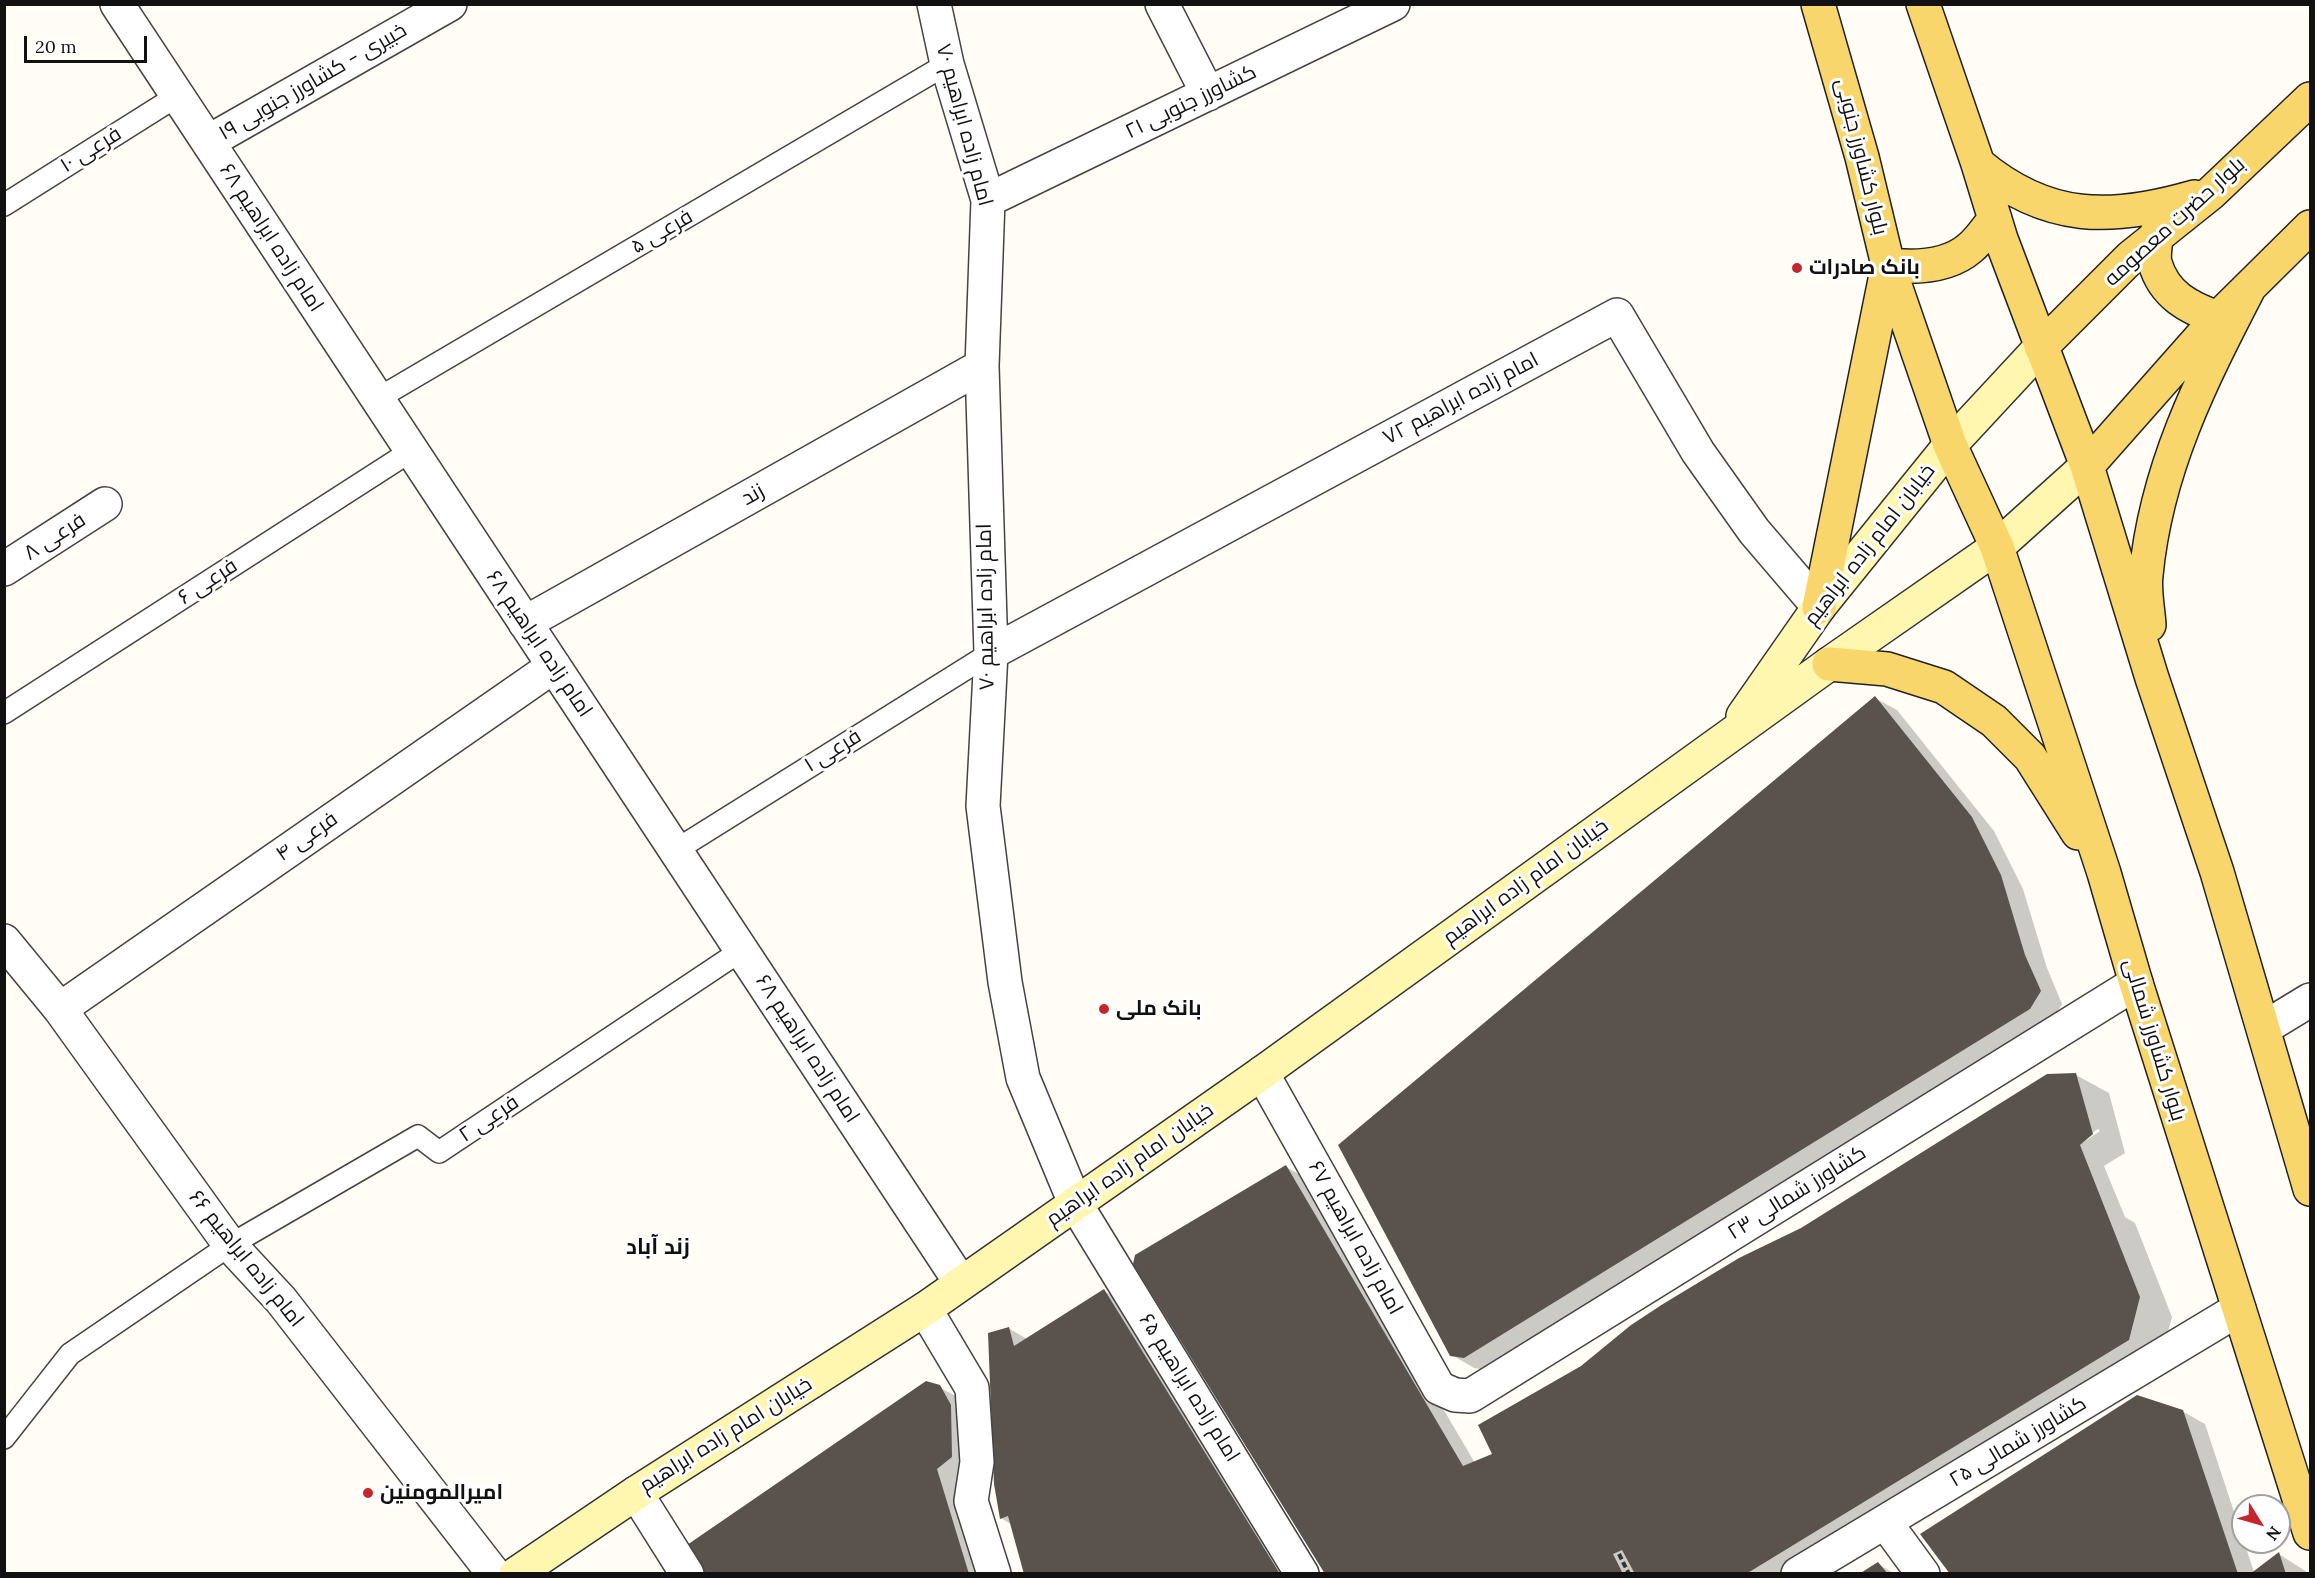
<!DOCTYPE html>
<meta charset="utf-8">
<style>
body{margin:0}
#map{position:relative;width:2315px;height:1578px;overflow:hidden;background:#fffdf5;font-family:Lora,serif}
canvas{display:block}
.frame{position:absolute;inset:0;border:6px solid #111;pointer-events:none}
.north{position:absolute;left:2231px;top:1494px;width:60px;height:60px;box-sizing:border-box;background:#fff;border:2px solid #a0a0a0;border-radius:50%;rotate:127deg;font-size:16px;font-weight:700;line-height:24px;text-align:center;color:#111}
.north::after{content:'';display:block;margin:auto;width:21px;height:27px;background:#c4262e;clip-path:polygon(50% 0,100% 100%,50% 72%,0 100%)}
.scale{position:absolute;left:24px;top:36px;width:123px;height:27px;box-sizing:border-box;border:3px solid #111;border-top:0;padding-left:8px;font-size:18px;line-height:21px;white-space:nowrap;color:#111;-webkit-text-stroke:4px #fff;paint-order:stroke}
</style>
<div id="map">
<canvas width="2315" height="1578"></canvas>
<div class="frame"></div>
<div class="north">N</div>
<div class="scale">20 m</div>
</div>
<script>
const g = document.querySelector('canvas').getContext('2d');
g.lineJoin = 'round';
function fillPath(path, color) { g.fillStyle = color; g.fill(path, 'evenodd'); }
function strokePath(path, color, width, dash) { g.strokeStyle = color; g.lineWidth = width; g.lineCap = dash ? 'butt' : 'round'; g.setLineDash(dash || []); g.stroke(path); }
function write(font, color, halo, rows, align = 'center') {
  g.font = font + ' Lora,Cairo,serif'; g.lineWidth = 6; g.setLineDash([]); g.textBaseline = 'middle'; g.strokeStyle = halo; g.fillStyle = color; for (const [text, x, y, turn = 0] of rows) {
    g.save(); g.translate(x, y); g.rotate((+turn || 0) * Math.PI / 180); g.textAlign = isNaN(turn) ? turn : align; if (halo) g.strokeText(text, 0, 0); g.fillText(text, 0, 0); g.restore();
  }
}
const shadow = new Path2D(`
 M1875,698L1897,710L1994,831L2023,889L2047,968L2062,1004L2052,1021L1487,1370L1474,1368L1452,1355Z
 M2076,1075L2109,1093L2125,1153L2104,1166L2125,1217L2135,1223L2172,1317L2161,1359L1788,1574H1327L1286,1167L1308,1179L1475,1463L1494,1454L1582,1368L1802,1230ZM2098,1129L2100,1131L2009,1192V1188Z
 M1104,1291L1136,1309L1293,1574H1026L1012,1525L1001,1518L1008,1328L1027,1339Z
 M939,1387L961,1399L987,1574H706Z
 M2182,1411L2205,1424L2254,1572L2279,1554L2310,1574H1951Z
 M1878,1564L1895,1574H1862Z`);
const building = new Path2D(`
 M1875,696L1972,817L2001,875L2025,955L2041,991L2030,1009L1464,1358L1450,1356L1338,1145Z
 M2076,1073L2093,1134L2080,1145L2140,1297L2129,1340L1746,1574H1635L1622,1550L1613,1554L1623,1574H1325L1133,1264L1135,1255L1286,1165L1463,1466L1492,1454L1478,1425L1581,1366L1631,1325L1663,1304L1739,1258L1801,1228L2047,1074Z
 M1104,1289L1280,1574H1024L1008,1516L1000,1519L994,1484L988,1333L1009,1327L1014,1346Z
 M926,1381L940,1385L951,1405L952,1457L937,1469L969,1574H704L687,1545Z
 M2137,1395L2183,1410L2238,1574H1950L1920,1534Z
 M2279,1552L2286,1574H2250Z
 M1878,1562L1888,1574H1859Z`);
const path = new Path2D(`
 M1619,1554L1629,1574`);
const service = new Path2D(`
 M4,205L177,96
 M377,399L947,64
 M4,713L411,451
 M676,850L991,653
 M4,1438L70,1354L230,1245L418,1136L439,1152L742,950`);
const minor = new Path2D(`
 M117,4L961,1283
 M934,4L947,64L988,200L982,366L991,653L983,806L1005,982L1023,1078L1075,1203L1302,1574
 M1162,4L1208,94
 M208,142L450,4
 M988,200L1393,4
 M4,569L105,504
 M525,623L982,366
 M991,653L1617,315L1698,452L1754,531L1819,607
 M4,941L60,1009L230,1245L281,1300L494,1574
 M60,1009L554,666
 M2264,1028L2310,1000
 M1262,1073L1439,1388L1455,1395L1470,1396L2136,983
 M925,1309L972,1388L977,1462L971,1501L994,1574
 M636,1493L687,1574
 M1885,1522L1923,1574
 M1798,1574L2239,1309`);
const secondary = new Path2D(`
 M1743,716L1819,607L1950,445L2041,347
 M516,1574L636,1493L925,1309L1262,1073L1829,664L1997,547L2087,466`);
const primary = new Path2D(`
 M1818,4L1862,157L1888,265L1950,445L1997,547L2104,873L2136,983L2310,1533
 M1923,4L1978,164L2001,239L2087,466L2152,678L2217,872L2310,1189
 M1978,164C2047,222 2111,221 2194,197
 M2156,235C2156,243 2153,255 2155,263C2164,295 2189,308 2218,318
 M2041,347L2131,257L2211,193L2310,99
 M2087,466L2218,318L2310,227
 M1819,607L1888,265C1916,268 1948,267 1970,248C1980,240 1987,228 1995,219
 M2149,625C2148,609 2144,591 2146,575C2156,469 2201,381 2249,288
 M1829,664L1887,669L1944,687L1994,721L2030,757L2078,833`);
const markers = [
 [1797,268,6,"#c4262e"],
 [1104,1009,6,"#c4262e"],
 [368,1493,6,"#c4262e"]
];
const streetNames = [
 ["خبیری - کشاورز جنوبی ۱۹",313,82,-30],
 ["کشاورز جنوبی ۲۱",1191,102,-26],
 ["امام زاده ابراهیم ۷۰",964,125,75],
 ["فرعی ۱۰",91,150,-32],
 ["بلوار کشاورز جنوبی",1861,157,76],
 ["بلوار حضرت معصومه",2175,222,-42],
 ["فرعی ۵",662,232,-30],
 ["امام زاده ابراهیم ۶۸",271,238,57],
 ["امام زاده ابراهیم ۷۲",1461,399,-28],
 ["زند",753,495,-29],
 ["فرعی ۸",55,537,-33],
 ["خیابان امام زاده ابراهیم",1870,545,-52],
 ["فرعی ۶",208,582,-33],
 ["امام زاده ابراهیم ۷۰",986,607,-91],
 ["امام زاده ابراهیم ۶۸",539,644,56],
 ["فرعی ۱",833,751,-32],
 ["فرعی ۴",307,837,-35],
 ["خیابان امام زاده ابراهیم",1526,882,-36],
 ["بلوار کشاورز شمالی",2154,1040,73],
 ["امام زاده ابراهیم ۶۸",807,1049,57],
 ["فرعی ۲",489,1119,-34],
 ["خیابان امام زاده ابراهیم",1130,1165,-35],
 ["کشاورز شمالی ۲۳",1797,1193,-32],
 ["امام زاده ابراهیم ۶۷",1355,1238,61],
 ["امام زاده ابراهیم ۶۶",246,1259,51],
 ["امام زاده ابراهیم ۶۵",1189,1388,58],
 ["خیابان امام زاده ابراهیم",726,1435,-32],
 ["کشاورز شمالی ۲۵",2018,1442,-31]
];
const poiNames = [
 ["بانک صادرات",1809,268],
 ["بانک ملی",1116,1009],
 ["امیرالمومنین",380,1493]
];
const neighbourhoodNames = [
 ["زند آباد",658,1248]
];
fillPath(shadow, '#0003');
fillPath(building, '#5a524d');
strokePath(service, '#444', 24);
strokePath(minor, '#444', 36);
strokePath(secondary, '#333', 36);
strokePath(primary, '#222', 36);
strokePath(path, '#333', 4, [6, 3]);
strokePath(service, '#fff', 21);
strokePath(minor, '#fff', 33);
strokePath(secondary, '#fff6b0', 33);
strokePath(primary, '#f9d66b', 33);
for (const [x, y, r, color] of markers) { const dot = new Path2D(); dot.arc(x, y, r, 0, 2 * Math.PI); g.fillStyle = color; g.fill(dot); strokePath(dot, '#fff', 2); }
write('21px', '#111', '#fff', streetNames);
write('bold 21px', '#111', '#fff', poiNames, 'left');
write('bold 22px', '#111', '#fff', neighbourhoodNames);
</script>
